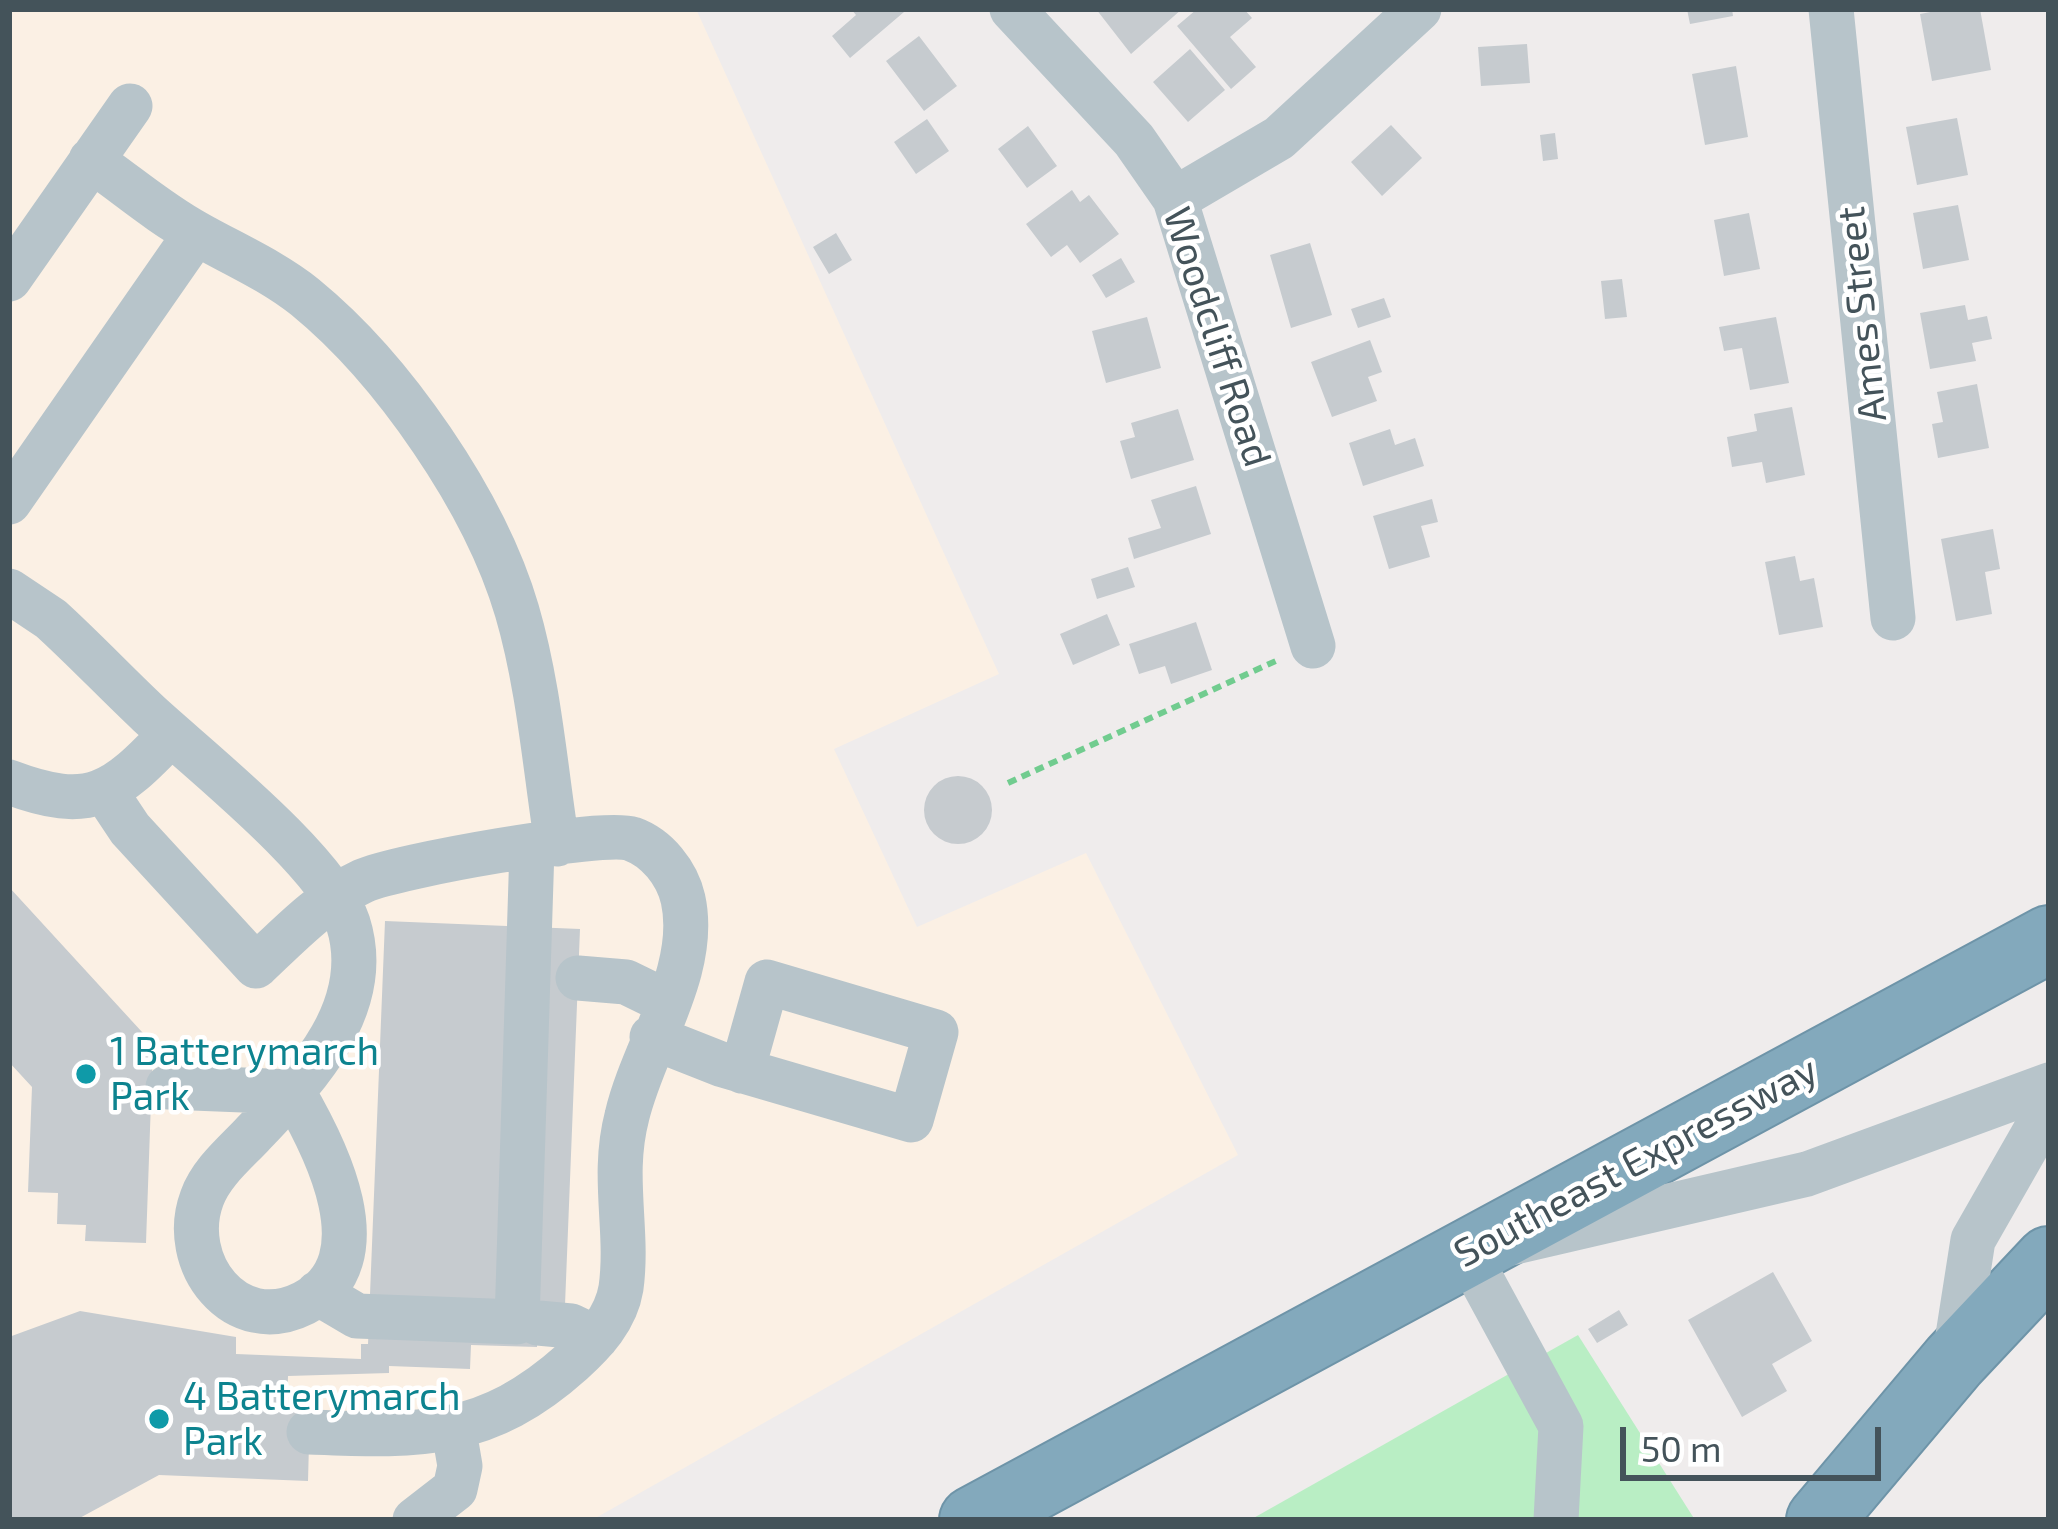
<!DOCTYPE html>
<style>
body{margin:0}
#map{position:relative;width:2058px;height:1529px;overflow:hidden;background:#efecec;font-family:"Exo 2",sans-serif}
canvas{display:block}
.frame{position:absolute;inset:0;border:12px solid #44535a;pointer-events:none}
.scale{position:absolute;left:1620px;top:1427px;width:261px;height:54px;box-sizing:border-box;border:6px solid #44535a;border-top:0;padding-left:15px;font-size:36px;line-height:42px;white-space:nowrap;color:#44535a;-webkit-text-stroke:9px #fff;paint-order:stroke}
</style>
<div id="map">
<canvas width="2058" height="1529"></canvas>
<div class="frame"></div>
<div class="scale">50 m</div>
</div>
<script>
const g = document.querySelector('canvas').getContext('2d');
g.lineJoin = 'round';
function fillPath(path, color) { g.fillStyle = color; g.fill(path, 'evenodd'); }
function strokePath(path, color, width, dash) { g.strokeStyle = color; g.lineWidth = width; g.lineCap = dash ? 'butt' : 'round'; g.setLineDash(dash || []); g.stroke(path); }
function write(font, color, halo, rows, align = 'center') {
  g.font = font + ' "Exo 2",sans-serif'; g.lineWidth = 9; g.setLineDash([]); g.textBaseline = 'middle'; g.strokeStyle = halo; g.fillStyle = color; for (const [text, x, y, turn = 0] of rows) {
    g.save(); g.translate(x, y); g.rotate((+turn || 0) * Math.PI / 180); g.textAlign = isNaN(turn) ? turn : align; if (halo) g.strokeText(text, 0, 0); g.fillText(text, 0, 0); g.restore();
  }
}
const commercial = new Path2D(`
 M9,9H696L999,674L834,749L917,927L1086,853L1238,1155L592,1520H9Z`);
const green = new Path2D(`
 M1578,1335L1695,1520H1250Z`);
const building = new Path2D(`
 M851,9H902L904,12L850,58L832,36L856,15Z
 M1096,9H1182L1131,54Z
 M1197,9H1244L1252,18L1230,37L1256,67L1231,89L1177,26Z
 M1687,9H1732L1733,16L1690,24Z
 M1946,9H1980L1991,70L1932,81L1920,14Z
 M919,36L957,86L924,111L886,61Z
 M1527,44L1530,83L1481,86L1478,47Z
 M1190,49L1225,90L1188,122L1153,82Z
 M1736,66L1748,137L1705,145L1692,74Z
 M1957,118L1968,175L1917,185L1906,127Z
 M927,119L949,151L916,174L894,142Z
 M1391,125L1422,158L1382,196L1351,162Z
 M1028,126L1057,166L1027,188L998,149Z
 M1555,133L1558,159L1543,161L1540,135Z
 M1072,190L1080,202L1089,195L1119,234L1080,263L1067,245L1051,257L1026,224Z
 M1958,205L1969,260L1923,269L1913,213Z
 M1749,213L1760,269L1724,276L1714,220Z
 M836,233L852,260L829,274L813,247Z
 M1310,243L1332,315L1291,328L1270,255Z
 M1121,258L1135,282L1106,298L1092,275Z
 M1622,279L1627,317L1605,319L1601,281Z
 M1384,298L1391,317L1358,328L1351,309Z
 M1965,305L1968,320L1987,316L1992,339L1972,343L1976,361L1930,369L1920,313Z
 M1147,317L1161,368L1106,383L1092,331Z
 M1776,317L1789,383L1750,390L1742,348L1724,351L1719,327Z
 M1370,340L1382,372L1368,377L1377,401L1332,417L1311,362Z
 M1977,384L1989,448L1938,458L1932,424L1943,422L1937,392Z
 M1792,407L1805,475L1766,483L1762,462L1732,467L1727,437L1757,431L1754,414Z
 M1178,409L1194,460L1131,479L1120,441L1135,437L1131,423Z
 M1390,429L1395,445L1415,438L1424,466L1363,486L1349,443Z
 M1196,486L1211,534L1134,559L1128,538L1161,528L1151,500Z
 M1432,499L1438,522L1421,526L1430,557L1389,569L1373,516Z
 M1993,529L2000,569L1985,572L1992,614L1956,621L1941,539Z
 M1795,556L1800,581L1814,578L1823,627L1779,635L1765,562Z
 M1128,567L1135,587L1097,599L1091,579Z
 M1107,614L1120,645L1073,665L1060,634Z
 M1196,622L1212,670L1171,684L1165,666L1139,674L1129,644Z
 M924 810a34 34 0 1 1 68 0a34 34 0 1 1-68 0Z
 M9,887L153,1044L146,1243L85,1241L86,1225L57,1224L58,1193L28,1192L32,1087L9,1062Z
 M385,921L580,929L565,1305L538,1304L537,1347L471,1345L470,1369L389,1366V1373L288,1376L287,1406L310,1407L308,1481L159,1475L76,1520H9V1337L80,1311L236,1337V1354L361,1359V1344H368Z
 M1773,1272L1812,1341L1772,1364L1787,1391L1742,1417L1688,1320Z
 M1619,1310L1628,1325L1597,1343L1588,1329Z`);
const path = new Path2D(`
 M1008,783L1278,660`);
const minor = new Path2D(`
 M1012,9L1134,140L1175,199L1313,646
 M1831,9L1893,618
 M91,160C126,184 159,213 196,233C233,254 271,270 305,297C393,369 485,502 517,611C539,686 545,767 557,844
 M1175,199L1279,138L1419,9
 M9,279L130,106
 M9,502L196,233
 M9,591L51,619C85,650 116,683 149,714C199,760 328,862 348,923C375,1008 305,1079 252,1135C234,1154 211,1173 202,1198C178,1262 235,1338 304,1303C385,1261 324,1145 293,1092
 M9,782C91,813 114,794 171,734
 M106,793L130,829L256,966C289,935 322,900 363,881C396,866 602,829 632,839C657,848 677,873 683,899C699,971 643,1047 627,1116C611,1177 629,1230 621,1288C616,1319 594,1342 572,1362C485,1440 419,1436 309,1432
 M578,978L626,982L667,1002
 M652,1037L723,1065L911,1120L936,1032L767,982L742,1071
 M168,1087L293,1092
 M318,1293L357,1316L517,1322L532,848
 M538,1323L571,1326L596,1338
 M1954,1361L1973,1240L2049,1107
 M415,1520L455,1489L460,1466L454,1431
 M1556,1520L1561,1426L1467,1253L1807,1174L2049,1085`);
const highway = new Path2D(`
 M973,1520L2049,939
 M1820,1520L1954,1361L2049,1260`);
const markers = [
 [86,1074,12,"#0f9aa8"],
 [159,1419,12,"#0f9aa8"]
];
const streetNames = [
 ["Ames Street",1862,314,-96],
 ["Woodcliff Road",1217,337,72],
 ["Southeast Expressway",1636,1162,-28]
];
const cultureNames = [
 ["1 Batterymarch",110,1052],
 ["Park",110,1097],
 ["4 Batterymarch",183,1397],
 ["Park",183,1442]
];
fillPath(commercial, '#fbf0e4');
fillPath(green, '#b9eec4');
fillPath(building, '#c6cbcf');
strokePath(highway, '#6e94a8', 70);
strokePath(path, '#71cc8f', 6, [9, 6]);
strokePath(minor, '#b7c4ca', 45);
strokePath(highway, '#83a9bc', 66);
for (const [x, y, r, color] of markers) { const dot = new Path2D(); dot.arc(x, y, r, 0, 2 * Math.PI); g.fillStyle = color; g.fill(dot); strokePath(dot, '#fff', 4.5); }
write('39px', '#44535a', '#fff', streetNames);
write('39px', '#0d838f', '#fff', cultureNames, 'left');
</script>
